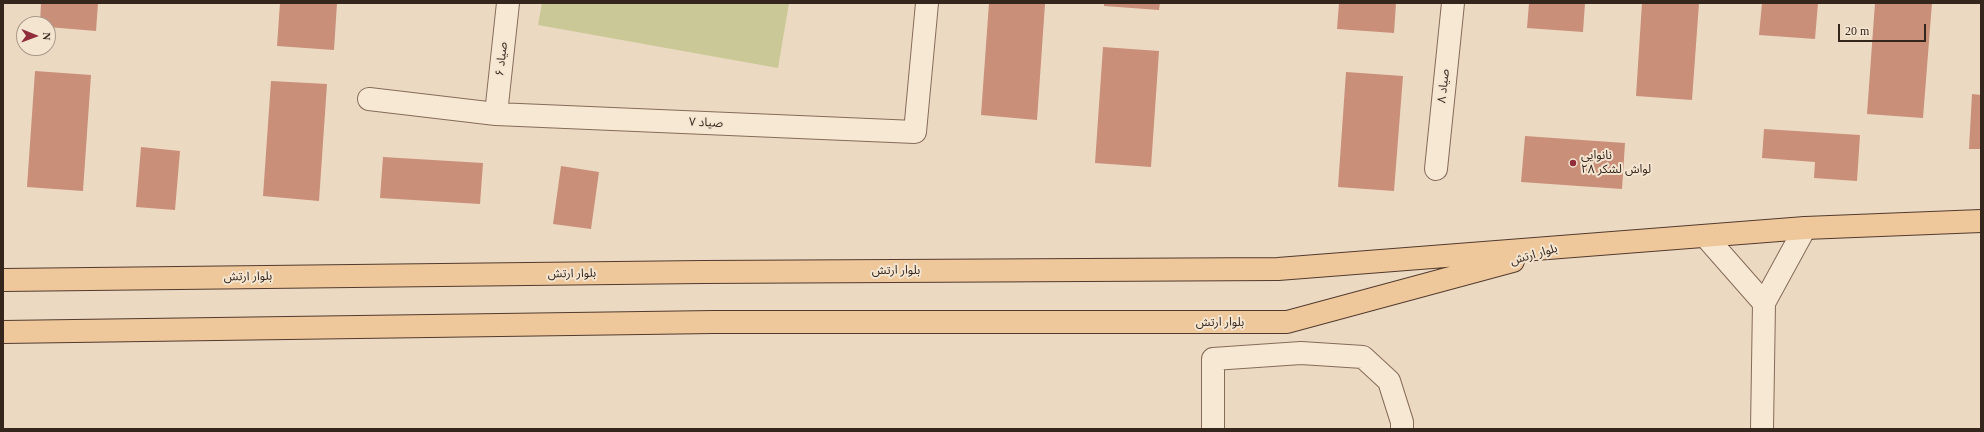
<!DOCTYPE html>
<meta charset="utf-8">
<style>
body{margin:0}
#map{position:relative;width:1984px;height:432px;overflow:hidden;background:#ecd9c2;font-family:"Times New Roman",serif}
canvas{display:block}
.frame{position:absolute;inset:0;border:4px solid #35261d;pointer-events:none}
.north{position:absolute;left:16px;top:16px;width:40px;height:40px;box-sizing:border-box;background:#f4e5d1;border:1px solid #a89989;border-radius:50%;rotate:91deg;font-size:11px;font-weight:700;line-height:16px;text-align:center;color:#35261d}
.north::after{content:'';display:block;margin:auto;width:14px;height:18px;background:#912c3b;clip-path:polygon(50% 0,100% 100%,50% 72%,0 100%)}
.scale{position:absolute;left:1838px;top:24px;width:88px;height:18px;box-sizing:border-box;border:2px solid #35261d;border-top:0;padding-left:5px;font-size:12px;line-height:14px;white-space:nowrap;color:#35261d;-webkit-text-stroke:3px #f4e5d1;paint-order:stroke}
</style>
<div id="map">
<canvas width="1984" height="432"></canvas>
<div class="frame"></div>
<div class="north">N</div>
<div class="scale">20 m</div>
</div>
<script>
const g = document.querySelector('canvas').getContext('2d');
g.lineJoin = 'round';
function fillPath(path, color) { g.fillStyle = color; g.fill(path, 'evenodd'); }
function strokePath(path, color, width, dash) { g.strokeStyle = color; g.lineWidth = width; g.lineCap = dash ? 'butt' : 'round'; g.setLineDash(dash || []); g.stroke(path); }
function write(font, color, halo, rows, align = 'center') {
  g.font = font + ' "Times New Roman","Noto Sans Arabic",serif'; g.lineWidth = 4; g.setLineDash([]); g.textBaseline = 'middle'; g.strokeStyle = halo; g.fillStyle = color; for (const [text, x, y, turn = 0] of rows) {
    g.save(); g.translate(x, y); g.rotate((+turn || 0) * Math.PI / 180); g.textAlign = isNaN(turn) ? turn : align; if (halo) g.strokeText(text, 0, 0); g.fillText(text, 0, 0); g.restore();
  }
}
const green = new Path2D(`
 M542,3H789L778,68L538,25Z`);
const building = new Path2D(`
 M41,3H98L96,31L48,27V24H40Z
 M280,3H337L334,50L277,46Z
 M989,3L1045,4L1037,120L981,115Z
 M1104,3H1160L1159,10L1104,6Z
 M1339,3H1396L1394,33L1337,29Z
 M1529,3H1585L1583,32L1527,28Z
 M1642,3H1699L1692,100L1636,96Z
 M1762,3H1818L1815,39L1759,35Z
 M1875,3H1932L1923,118L1867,114Z
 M1103,47L1159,51L1151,167L1095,163Z
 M35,71L91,75L83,191L27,187Z
 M1346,72L1403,76L1394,191L1338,187Z
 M271,81L327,84L319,201L263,196Z
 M1972,94L1981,95V149H1969Z
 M1764,129L1860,135L1857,181L1814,178L1815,162L1762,158Z
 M1525,136L1625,143L1622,189L1521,182Z
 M141,147L180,151L175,210L136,207Z
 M383,157L483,163L480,204L380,198Z
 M561,166L599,172L591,229L553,224Z`);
const minor = new Path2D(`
 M369,99L496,114L915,132L927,3
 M496,114L508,3
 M1436,169L1453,3
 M1706,237L1764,303
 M1213,429V359L1301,353L1363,357L1389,381L1402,422V429
 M1762,429L1764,303L1805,228`);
const major = new Path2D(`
 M3,280L703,272L1278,269L1805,228L1981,221
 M3,332L714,322H1287L1513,261`);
const markers = [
 [1573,163,4,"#912c3b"]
];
const streetNames = [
 ["صیاد ۶",502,59,-84],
 ["صیاد ۸",1444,86,-84],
 ["صیاد ۷",706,123,2],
 ["بلوار ارتش",1534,255,-16],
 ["بلوار ارتش",896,271],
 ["بلوار ارتش",572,274,-1],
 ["بلوار ارتش",248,277,-1],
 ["بلوار ارتش",1220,323]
];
const poiNames = [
 ["نانوایی",1581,156],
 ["لواش لشکر ۲۸",1581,170]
];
fillPath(green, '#c9c896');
fillPath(building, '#c98f79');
strokePath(minor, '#856b5a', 24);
strokePath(major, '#533a2e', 24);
strokePath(minor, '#f7e8d4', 22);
strokePath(major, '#eec89a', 22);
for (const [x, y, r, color] of markers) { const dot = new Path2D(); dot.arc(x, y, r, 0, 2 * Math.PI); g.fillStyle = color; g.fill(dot); strokePath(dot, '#f4e5d1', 1.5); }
write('12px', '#35261d', '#f4e5d1', streetNames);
write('12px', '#35261d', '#f4e5d1', poiNames, 'left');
</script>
